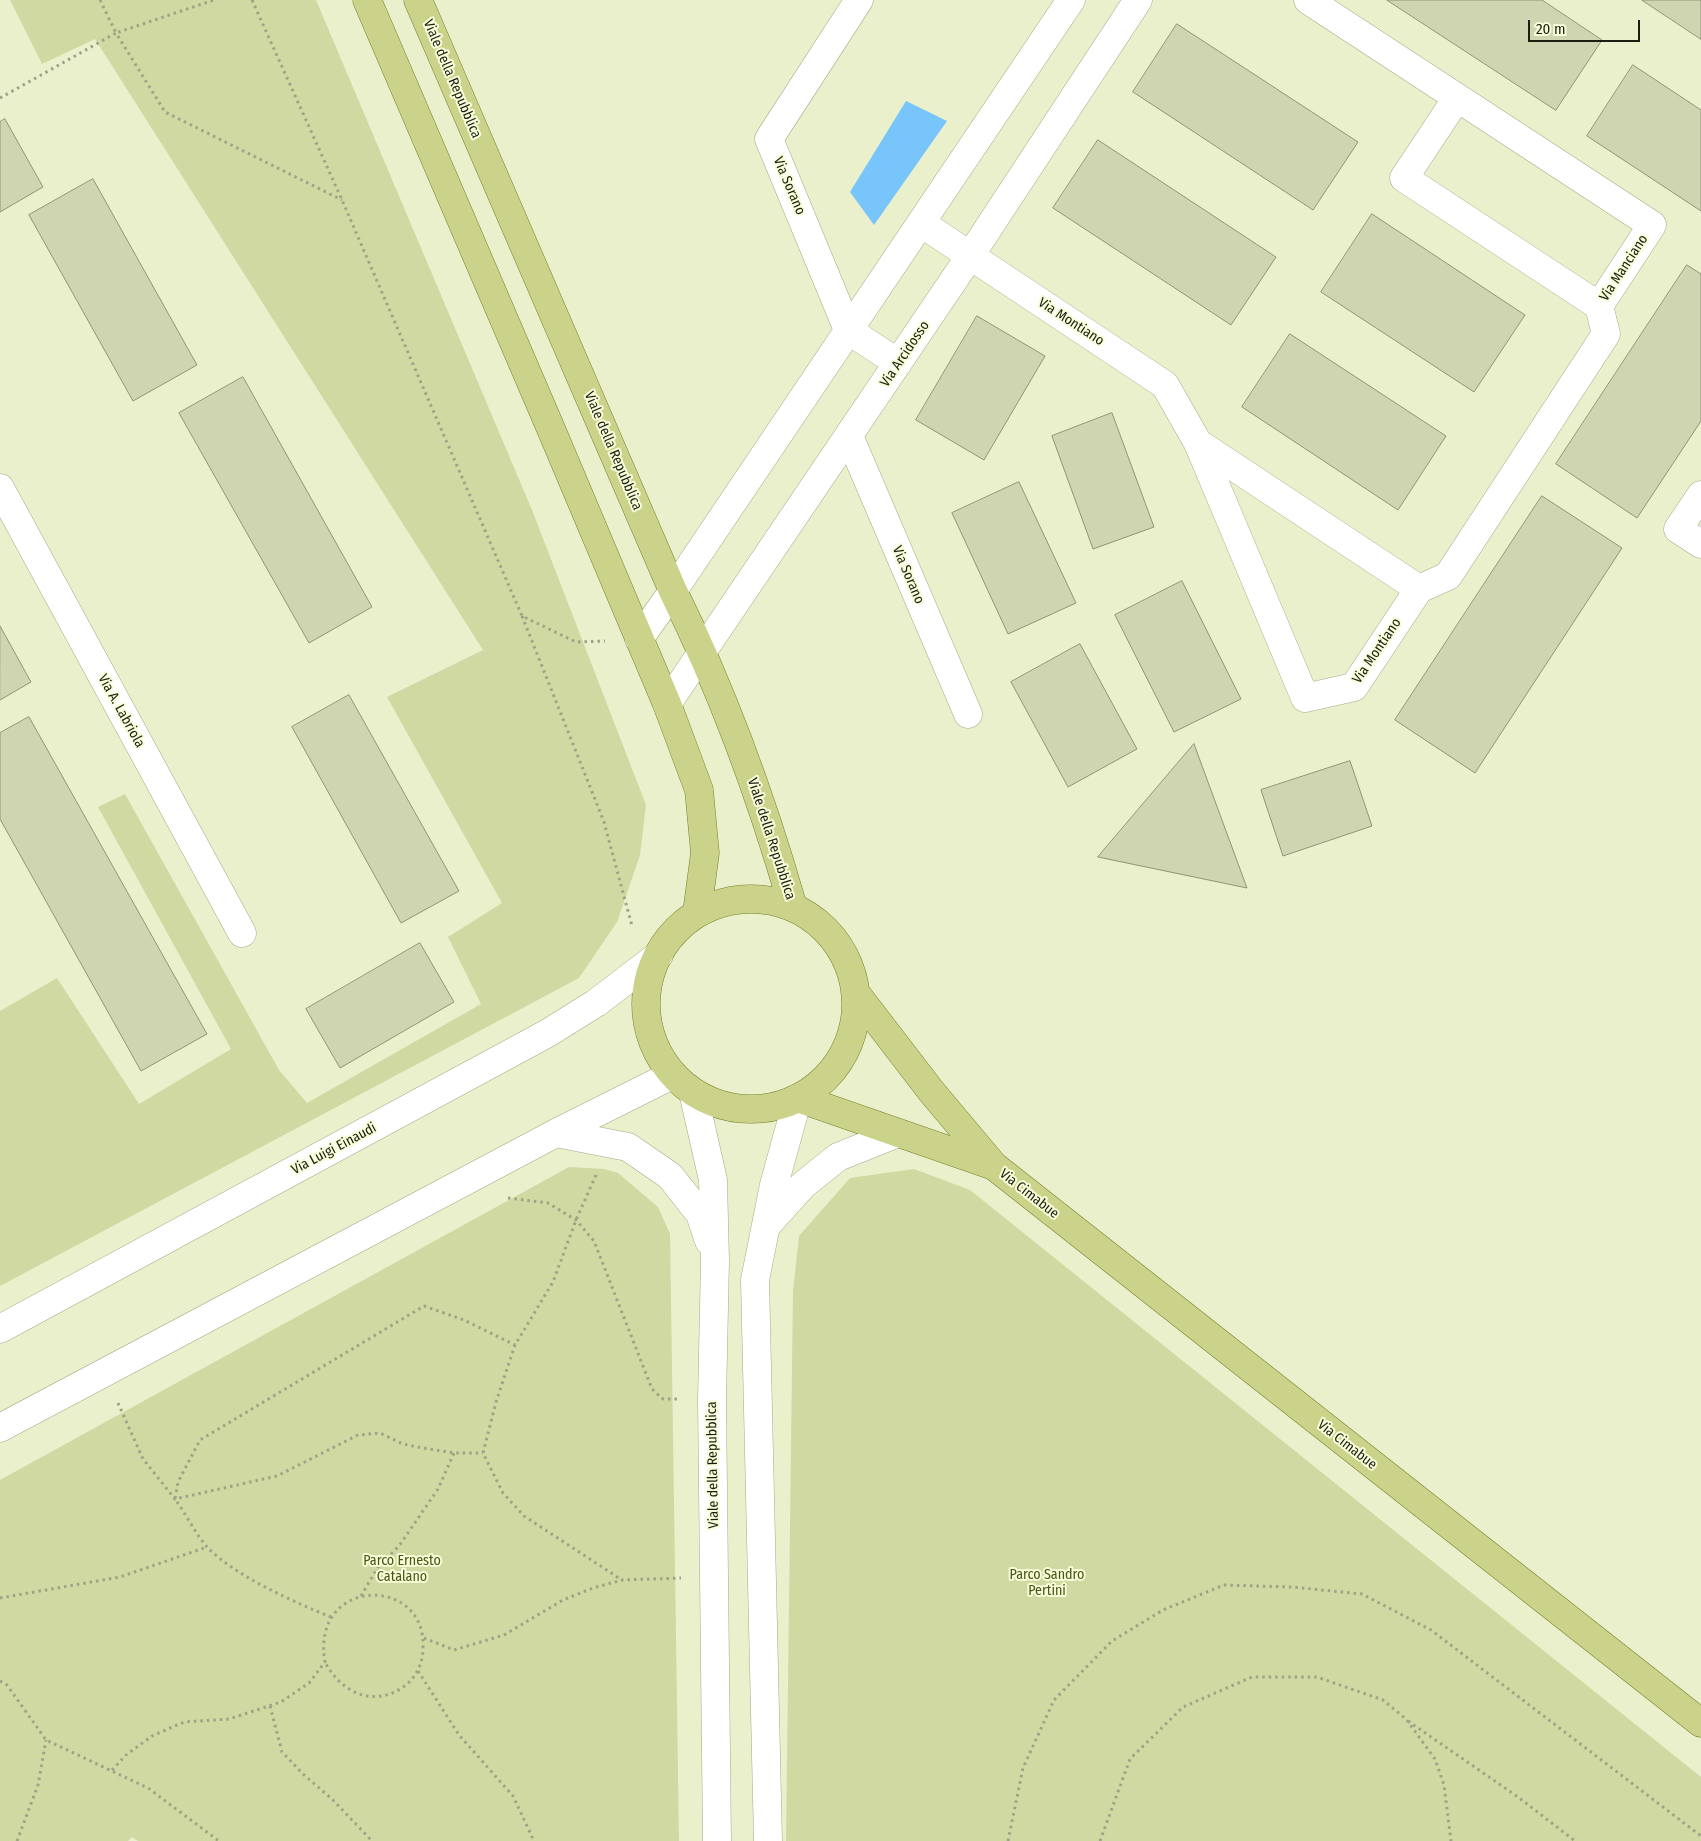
<!DOCTYPE html>
<style>
body{margin:0}
#map{position:relative;width:1701px;height:1841px;overflow:hidden;background:#e9f0cb;font-family:"Fira Sans Condensed",sans-serif}
canvas{display:block}
.scale{position:absolute;left:1528px;top:20px;width:112px;height:22px;box-sizing:border-box;border:2px solid #1b1d10;border-top:0;padding-left:6px;font-size:15px;line-height:18px;white-space:nowrap;color:#1b1d10;-webkit-text-stroke:4px #f7fdd8;paint-order:stroke}
</style>
<div id="map">
<canvas width="1701" height="1841"></canvas>
<div class="scale">20 m</div>
</div>
<script>
const g = document.querySelector('canvas').getContext('2d');
g.lineJoin = 'round';
function fillPath(path, color) { g.fillStyle = color; g.fill(path, 'evenodd'); }
function strokePath(path, color, width, dash) { g.strokeStyle = color; g.lineWidth = width; g.lineCap = dash ? 'butt' : 'round'; g.setLineDash(dash || []); g.stroke(path); }
function write(font, color, halo, rows, align = 'center') {
  g.font = font + ' "Fira Sans Condensed",sans-serif'; g.lineWidth = 4; g.setLineDash([]); g.textBaseline = 'middle'; g.strokeStyle = halo; g.fillStyle = color; for (const [text, x, y, turn = 0] of rows) {
    g.save(); g.translate(x, y); g.rotate((+turn || 0) * Math.PI / 180); g.textAlign = isNaN(turn) ? turn : align; if (halo) g.strokeText(text, 0, 0); g.fillText(text, 0, 0); g.restore();
  }
}
const green = new Path2D(`
 M10,0H316L532,510L646,805L640,855L617,922L579,978L0,1286V1011L57,978L139,1104L231,1049L98,807L125,794L279,1070L307,1103L481,1004L448,937L502,903L387,697L483,650L95,39L42,64Z
 M569,1167L604,1169L618,1173L658,1207L670,1234L679,1841H138L132,1837L128,1841H0V1480Z
 M914,1169L970,1190L1701,1777V1841H786L793,1291L799,1236L850,1178Z`);
const water = new Path2D(`
 M906,101L947,121L874,225L850,192Z`);
const building = new Path2D(`
 M1387,0H1542L1602,40L1556,110Z
 M1642,0H1701V39Z
 M1177,24L1358,142L1313,210L1133,92Z
 M1633,65L1701,110V211L1587,136Z
 M5,119L43,187L0,212V122Z
 M1098,140L1276,257L1231,325L1053,208Z
 M93,179L197,365L133,401L29,215Z
 M1372,214L1525,315L1474,392L1321,292Z
 M1687,265L1701,274V421L1637,518L1556,464Z
 M977,316L1045,356L984,460L916,420Z
 M1290,334L1446,436L1398,510L1242,407Z
 M243,377L372,607L309,643L179,413Z
 M1112,413L1154,527L1093,549L1052,436Z
 M1019,482L1076,603L1008,634L952,513Z
 M1542,496L1622,548L1475,773L1395,720Z
 M1182,581L1241,699L1174,732L1115,615Z
 M0,626L31,682L0,700Z
 M1080,644L1137,749L1068,787L1011,682Z
 M349,695L459,891L401,923L292,727Z
 M29,717L207,1034L141,1071L0,819V733Z
 M1194,744L1247,888L1098,857Z
 M1350,761L1372,826L1283,856L1261,790Z
 M420,943L454,1002L340,1068L306,1009Z`);
const path = new Path2D(`
 M100,0L116,33L214,0
 M252,0L342,200L522,616L576,642L605,641
 M0,98L116,33L165,112L342,200
 M522,616L604,822L632,926
 M596,1175L576,1220L553,1282L515,1345L496,1402L483,1453L503,1493L524,1516L622,1580
 M508,1198L548,1203L576,1220L594,1241L652,1389L663,1399H680
 M118,1403L143,1459L175,1499L277,1476L358,1435L380,1433L403,1444L423,1448L454,1453H483
 M361,1596L378,1567L399,1546L438,1489L454,1453
 M0,1598L120,1577L207,1547
 M331,1617C294,1602 235,1576 207,1547C195,1533 186,1514 175,1499L178,1482L200,1440L424,1306L464,1320L515,1345
 M424,1638L454,1650L504,1635L563,1600L593,1588L622,1580L681,1578
 M418,1671L459,1735L513,1796L534,1841
 M0,1681L7,1685L46,1740L148,1788L219,1841
 M270,1706L282,1752L303,1774L332,1799L372,1841
 M1408,1721L1518,1797L1575,1841
 M112,1770L126,1755L152,1736L184,1722L229,1719L281,1702L309,1683L325,1662C310,1576 427,1575 423,1648C423,1662 417,1676 406,1685C375,1709 341,1693 325,1662
 M17,1841L38,1785L46,1740
 M1008,1841L1023,1768L1054,1700L1112,1641L1163,1610L1224,1585L1292,1587L1362,1594L1431,1630L1701,1836
 M1100,1841L1130,1759L1183,1707L1252,1677H1317L1383,1700L1406,1719L1435,1759L1444,1785L1451,1841`);
const minor = new Path2D(`
 M859,0L769,139L848,330L898,363
 M1308,0L1652,225L1599,306L1404,178L1457,98
 M921,223L1165,385L1198,443L1305,698L1354,687L1419,589L1198,443
 M849,436L968,714
 M0,488L242,933
 M1701,495L1678,529L1701,544
 M1419,589L1448,576L1606,334L1599,306
 M639,639L673,591L1071,0
 M667,704L970,256L1138,0
 M693,1092L713,1180L715,1261L712,1400L717,1841
 M556,1133L628,1147L670,1176L700,1214L709,1241
 M766,1226L803,1185L838,1157L898,1133
 M0,1329L548,1033L596,1003L659,955
 M0,1428L556,1133L672,1075
 M768,1841L755,1280L774,1185L798,1098`);
const major = new Path2D(`
 M367,0L551,429L667,704L699,790L705,853L697,913
 M418,0L673,591C723,692 762,799 793,907
 M646 1004a105 105 0 1 1 210 0a105 105 0 1 1-210 0Z
 M855,992L931,1091L994,1166L1701,1723
 M798,1098L994,1166`);
const streetNames = [
 ["Viale della Repubblica",452,79,67],
 ["Via Sorano",789,186,67],
 ["Via Manciano",1624,268,-57],
 ["Via Montiano",1071,322,33],
 ["Via Arcidosso",905,354,-56],
 ["Viale della Repubblica",613,451,67],
 ["Via Sorano",908,575,67],
 ["Via Montiano",1377,651,-56],
 ["Via A. Labriola",121,711,61],
 ["Viale della Repubblica",771,839,72],
 ["Via Luigi Einaudi",334,1149,-28],
 ["Via Cimabue",1029,1194,38],
 ["Via Cimabue",1347,1445,38],
 ["Viale della Repubblica",713,1465,-91]
];
const parkNames = [
 ["Parco Ernesto",402,1561],
 ["Catalano",402,1577],
 ["Parco Sandro",1047,1575],
 ["Pertini",1047,1591]
];
fillPath(green, '#d0d9a1');
fillPath(water, '#78c5fc');
fillPath(building, '#cfd5b1');
strokePath(building, '#8f9573', 1);
strokePath(minor, '#a4aa87', 29);
strokePath(major, '#77802e', 29);
strokePath(path, '#9ea387', 3, [2.5, 4]);
strokePath(minor, '#fff', 28);
strokePath(major, '#cbd38b', 28);
write('14px', '#1b1d10', '#f7fdd8', streetNames);
write('14px', '#4c5315', '#f7fdd8', parkNames);
</script>
